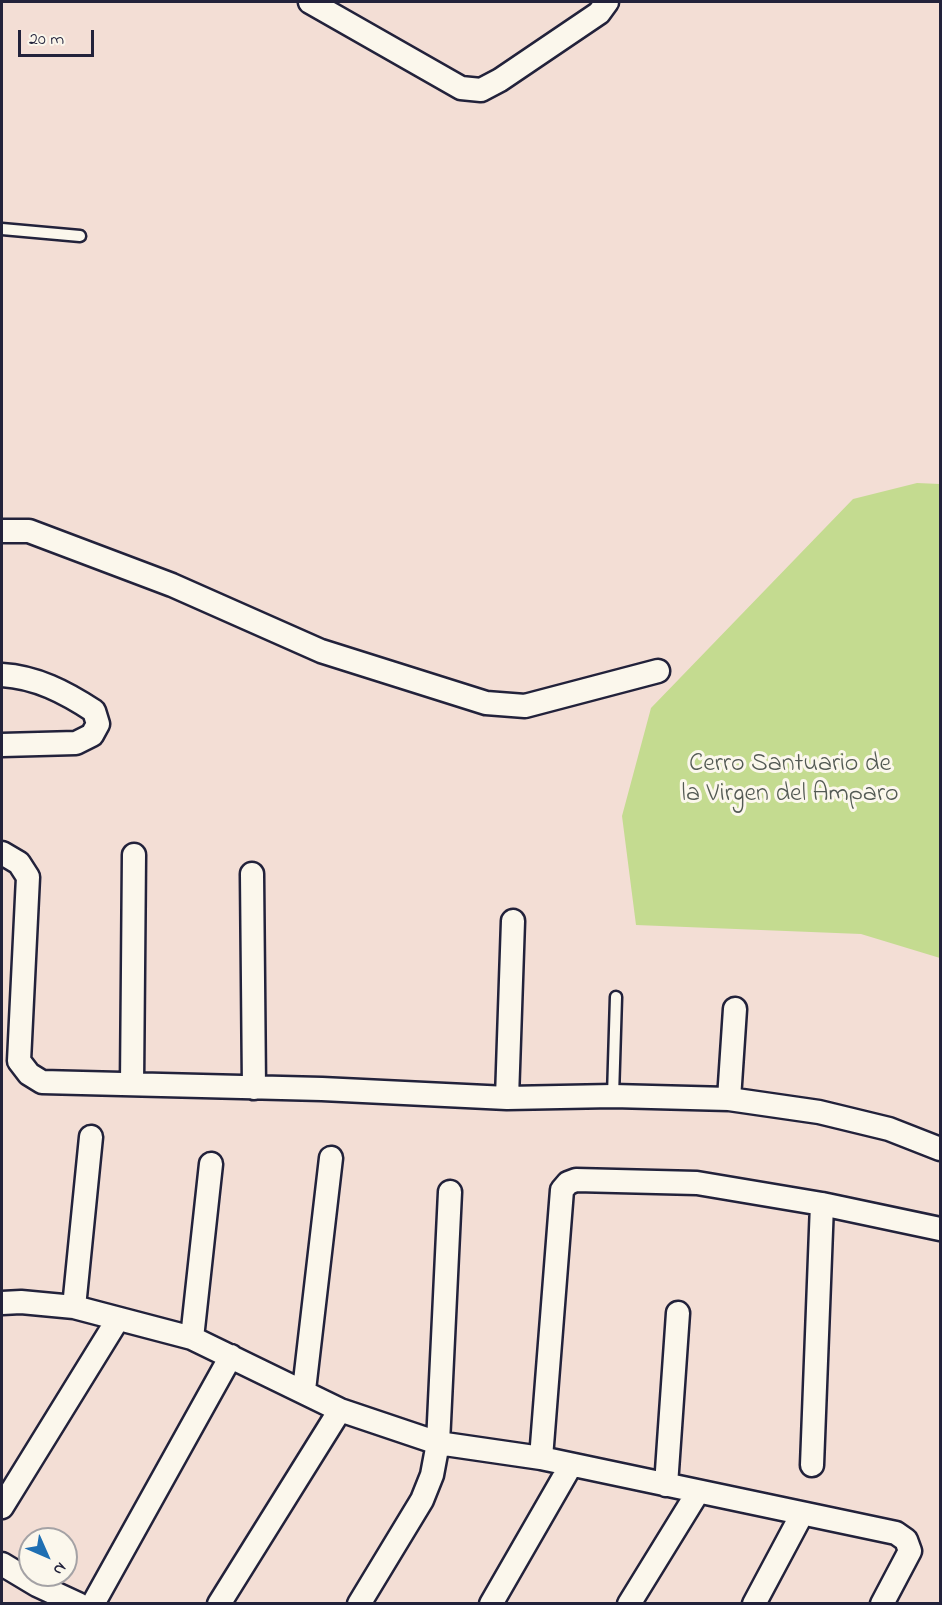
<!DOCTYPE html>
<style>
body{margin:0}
#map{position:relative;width:942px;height:1605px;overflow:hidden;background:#f3ded5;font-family:"Indie Flower",sans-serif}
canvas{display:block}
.frame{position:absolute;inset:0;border:3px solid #22223b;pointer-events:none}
.north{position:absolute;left:18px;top:1527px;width:60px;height:60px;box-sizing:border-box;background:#fbf7ec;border:2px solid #a4a2a5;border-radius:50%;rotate:135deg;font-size:16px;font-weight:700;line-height:24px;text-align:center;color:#22223b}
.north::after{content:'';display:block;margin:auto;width:21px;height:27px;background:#1f6fb2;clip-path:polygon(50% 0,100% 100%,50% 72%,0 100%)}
.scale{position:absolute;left:18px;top:30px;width:76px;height:27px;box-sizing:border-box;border:3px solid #22223b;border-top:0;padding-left:8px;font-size:18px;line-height:21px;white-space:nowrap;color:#22223b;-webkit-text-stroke:4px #fbf7ec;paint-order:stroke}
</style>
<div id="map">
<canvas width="942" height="1605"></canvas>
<div class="frame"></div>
<div class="north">N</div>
<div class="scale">20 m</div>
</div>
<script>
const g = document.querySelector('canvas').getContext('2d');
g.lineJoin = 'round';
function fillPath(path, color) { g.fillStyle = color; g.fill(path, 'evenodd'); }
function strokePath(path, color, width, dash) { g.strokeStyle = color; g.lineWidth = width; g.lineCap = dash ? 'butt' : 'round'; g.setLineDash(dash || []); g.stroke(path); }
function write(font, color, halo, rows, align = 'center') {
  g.font = font + ' "Indie Flower",sans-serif'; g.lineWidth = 6; g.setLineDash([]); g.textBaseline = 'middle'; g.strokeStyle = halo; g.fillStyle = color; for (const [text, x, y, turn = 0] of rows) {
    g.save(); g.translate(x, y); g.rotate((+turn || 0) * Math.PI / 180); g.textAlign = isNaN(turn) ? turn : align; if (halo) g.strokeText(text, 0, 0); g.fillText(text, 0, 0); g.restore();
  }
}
const green = new Path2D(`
 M917,483L940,484V958L861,934L636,925L622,816L651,708L853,499Z`);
const service = new Path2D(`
 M2,229L80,236
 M613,1096L616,997`);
const minor = new Path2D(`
 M310,2L461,88L481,90L500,80L599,13L607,2
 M2,531H29L172,585L321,651L486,703L525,706L658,671
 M2,675C36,677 65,692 94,711L98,724L92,735L76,743L2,745
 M2,853L19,863L28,877L19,1061L29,1074L42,1082L322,1089L507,1098L613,1096L729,1099L819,1112L889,1129L940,1149
 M252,874L254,1088
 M132,1084L134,855
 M507,1098L513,921
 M729,1099L735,1009
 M2,1303L21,1302L74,1307L192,1338L340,1410L438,1443L541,1458L896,1533L906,1540L910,1551L882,1604
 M74,1307L91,1137
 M192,1338L211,1164
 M304,1390L331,1158
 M541,1458L562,1190L568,1183L576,1180L697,1183L822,1204L940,1229
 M812,1465L822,1204
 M666,1485L678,1313
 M2,1507L118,1319
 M2,1564L37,1585L78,1604
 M93,1604L231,1356
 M219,1604L340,1410
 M359,1604L422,1500L432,1475L438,1443L450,1192
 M491,1604L571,1465
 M629,1604L698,1492
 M754,1604L802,1514`);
const parkNames = [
 ["Cerro Santuario de",790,766],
 ["la Virgen del Amparo",790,796]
];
fillPath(green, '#c4db90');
strokePath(service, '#22223b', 15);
strokePath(minor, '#22223b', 27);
strokePath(service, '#fbf7ec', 10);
strokePath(minor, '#fbf7ec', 22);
write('26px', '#535a54', '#fbf7ec', parkNames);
</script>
